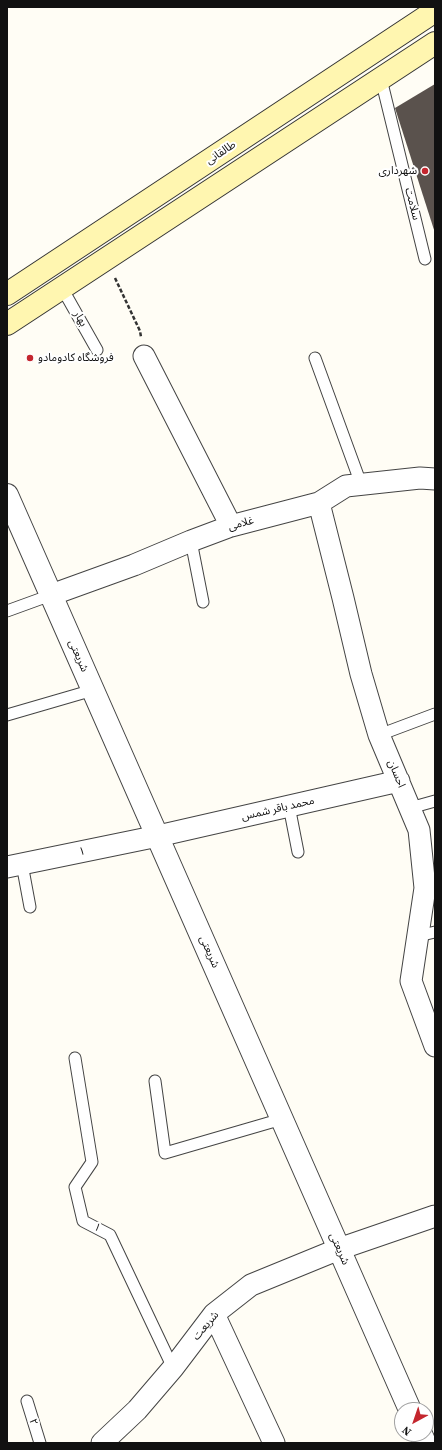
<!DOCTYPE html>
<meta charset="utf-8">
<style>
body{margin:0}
#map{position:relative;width:442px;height:1450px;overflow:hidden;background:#fffdf5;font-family:"Source Serif 4",serif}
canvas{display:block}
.frame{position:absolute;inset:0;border:8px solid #111;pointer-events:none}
.north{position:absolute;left:394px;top:1402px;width:40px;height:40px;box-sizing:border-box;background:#fff;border:1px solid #a0a0a0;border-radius:50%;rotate:220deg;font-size:11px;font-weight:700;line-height:16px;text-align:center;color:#111}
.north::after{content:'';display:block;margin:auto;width:14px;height:18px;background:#c4262e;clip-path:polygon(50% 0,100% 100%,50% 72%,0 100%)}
</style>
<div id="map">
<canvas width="442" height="1450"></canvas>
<div class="frame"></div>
<div class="north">N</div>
</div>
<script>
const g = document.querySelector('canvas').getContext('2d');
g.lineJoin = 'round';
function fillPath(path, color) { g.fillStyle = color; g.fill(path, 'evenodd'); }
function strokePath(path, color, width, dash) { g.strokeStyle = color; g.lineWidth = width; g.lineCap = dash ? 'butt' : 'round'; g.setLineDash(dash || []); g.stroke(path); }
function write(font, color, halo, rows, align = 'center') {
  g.font = font + ' "Source Serif 4","Noto Sans Arabic",serif'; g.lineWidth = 4; g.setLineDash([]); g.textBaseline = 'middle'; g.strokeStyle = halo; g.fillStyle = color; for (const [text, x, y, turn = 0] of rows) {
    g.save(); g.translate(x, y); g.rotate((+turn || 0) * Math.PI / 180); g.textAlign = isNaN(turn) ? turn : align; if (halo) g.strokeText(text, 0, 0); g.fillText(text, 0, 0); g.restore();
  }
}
const building = new Path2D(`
 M435,84V233L395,108Z`);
const path = new Path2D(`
 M115,278L140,331L141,337`);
const service = new Path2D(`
 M381,79L425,259
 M62,288L97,350
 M315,358L361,484
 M191,541L203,602
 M7,611L51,595
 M7,715L93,690
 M379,735L435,714
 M289,806L298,852
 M410,808L435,801
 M22,864L30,907
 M418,936L435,932
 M75,1058L92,1162L75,1187L83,1221L110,1235L173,1368
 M155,1081L165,1153L282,1119
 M27,1401L40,1443`);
const minor = new Path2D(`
 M144,356L231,526
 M319,503L343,598L361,674L379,735L419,830L425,888L411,981L435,1046
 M51,595L134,565L191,541L231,526L319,503L346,486L420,478L435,479
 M7,867L158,836L399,781
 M214,1314L274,1443
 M102,1443L137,1410L173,1368L214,1314L251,1285L339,1249L435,1216`);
const tertiary = new Path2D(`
 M7,495L410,1410
 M421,1434L425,1443`);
const secondary = new Path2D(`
 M7,294L435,11
 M7,324L435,43`);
const markers = [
 [425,171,4,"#c4262e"],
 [30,358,4,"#c4262e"]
];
const streetNames = [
 ["طالقانی",221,153,-34],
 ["سلامت",412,204,76],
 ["بهار",80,319,60],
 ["غلامی",241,524,-16],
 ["شریعتی",78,656,66],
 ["احسان",396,774,67],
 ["محمد باقر شمس",278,809,-13],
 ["۱",82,852,-11],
 ["شریعتی",209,952,66],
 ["۱",97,1228,28],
 ["شریعتی",339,1249,66],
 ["شریعت",206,1326,-50],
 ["۲",33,1422,72]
];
const poiNames = [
 ["شهرداری",417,171],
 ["فروشگاه کادومادو",38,358,"left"]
];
fillPath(building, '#5a524d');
strokePath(service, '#444', 13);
strokePath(minor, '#444', 23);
strokePath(tertiary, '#444', 24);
strokePath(secondary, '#333', 24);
strokePath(path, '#333', 2.5, [4, 2]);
strokePath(service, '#fff', 11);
strokePath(minor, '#fff', 21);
strokePath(tertiary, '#fff', 22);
strokePath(secondary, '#fff6b0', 22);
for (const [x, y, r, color] of markers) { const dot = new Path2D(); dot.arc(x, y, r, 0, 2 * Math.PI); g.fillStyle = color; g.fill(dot); strokePath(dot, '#fff', 1.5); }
write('11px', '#111', '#fff', streetNames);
write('11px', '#111', '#fff', poiNames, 'right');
</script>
